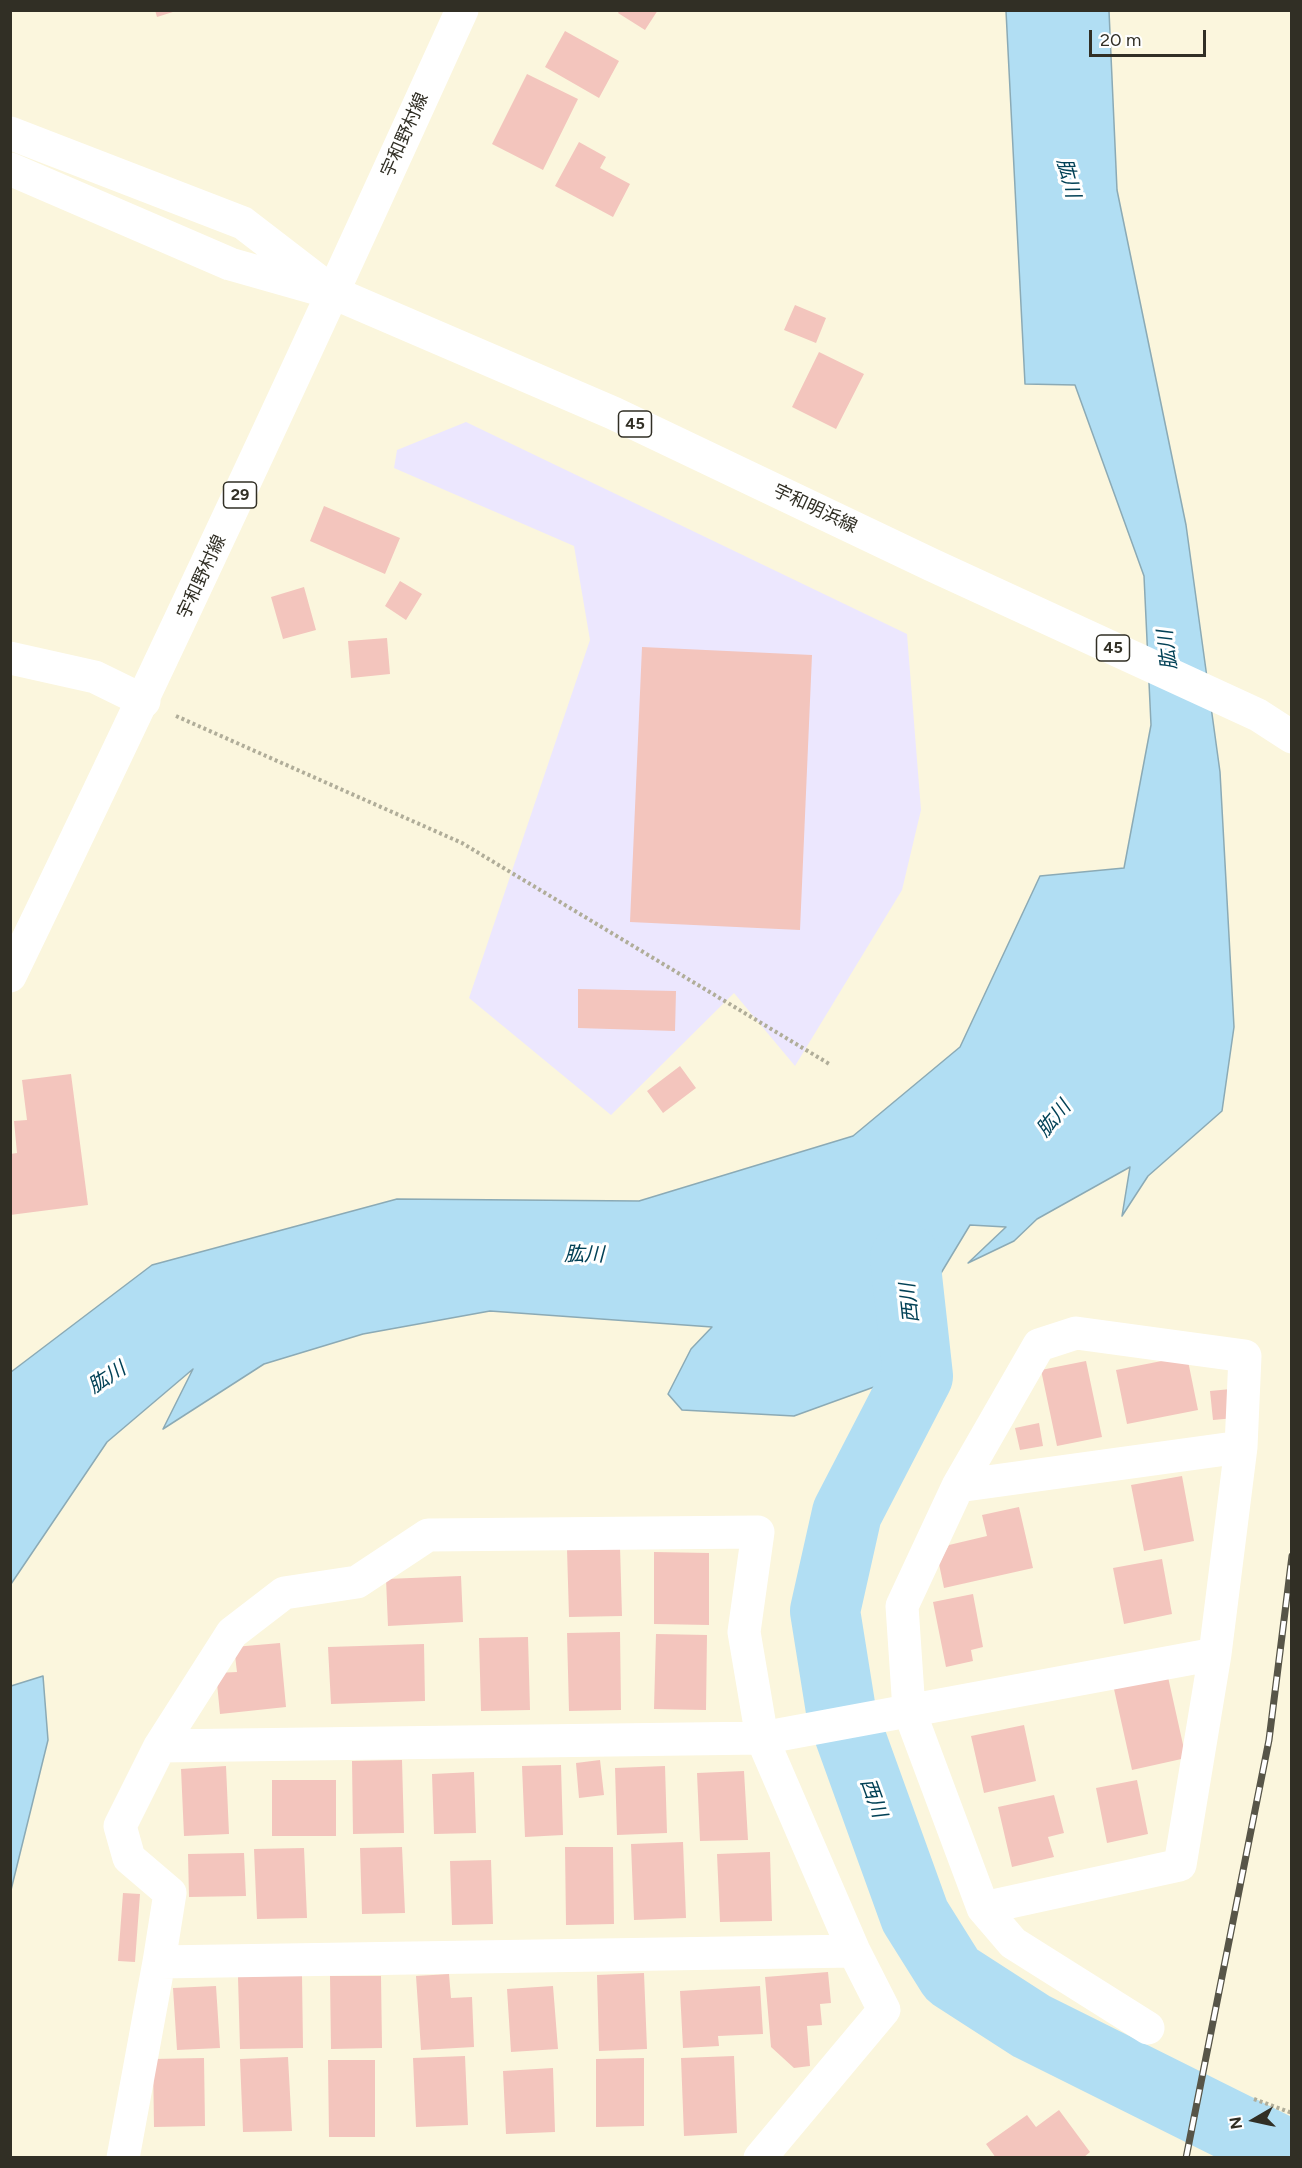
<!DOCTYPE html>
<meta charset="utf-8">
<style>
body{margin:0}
#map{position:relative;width:1302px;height:2168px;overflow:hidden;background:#fbf6dd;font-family:Figtree,sans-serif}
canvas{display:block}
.frame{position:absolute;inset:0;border:12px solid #312f25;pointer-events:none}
.north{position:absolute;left:1224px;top:2090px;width:60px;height:60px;-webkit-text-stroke:4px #fff;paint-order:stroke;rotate:261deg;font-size:16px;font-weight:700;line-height:24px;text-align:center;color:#312f25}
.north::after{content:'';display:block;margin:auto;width:21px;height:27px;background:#312f25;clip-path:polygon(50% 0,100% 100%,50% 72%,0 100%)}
.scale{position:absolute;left:1089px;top:30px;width:117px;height:27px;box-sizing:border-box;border:3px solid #312f25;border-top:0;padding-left:8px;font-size:18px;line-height:21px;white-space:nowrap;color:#312f25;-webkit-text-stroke:4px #fff;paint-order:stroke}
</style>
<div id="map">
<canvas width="1302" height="2168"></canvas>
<div class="frame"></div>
<div class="north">N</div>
<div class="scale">20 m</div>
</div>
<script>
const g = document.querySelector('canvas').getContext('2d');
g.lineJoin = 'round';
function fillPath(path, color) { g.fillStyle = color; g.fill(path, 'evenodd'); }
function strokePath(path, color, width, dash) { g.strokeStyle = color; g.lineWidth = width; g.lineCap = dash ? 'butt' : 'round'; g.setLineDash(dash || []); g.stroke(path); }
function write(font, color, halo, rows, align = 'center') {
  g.font = font + ' Figtree,"Noto Sans JP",sans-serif'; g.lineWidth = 6; g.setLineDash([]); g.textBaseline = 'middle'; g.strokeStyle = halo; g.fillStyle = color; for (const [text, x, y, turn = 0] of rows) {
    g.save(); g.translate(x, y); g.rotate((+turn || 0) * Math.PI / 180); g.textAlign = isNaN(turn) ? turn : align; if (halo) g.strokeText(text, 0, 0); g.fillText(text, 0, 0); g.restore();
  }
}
const industrial = new Path2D(`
 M466,422L907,634L921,810L902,890L795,1066L734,993L611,1115L469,998L590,640L574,546L394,468L397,450Z`);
const water = new Path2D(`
 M1006,11H1109L1117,190L1186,525L1220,772L1234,1027L1222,1111L1148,1176L1122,1216L1130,1167L1037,1219L1014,1241L968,1263L1006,1227L970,1225L926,1298V1346L874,1387L794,1416L682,1410L668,1394L691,1349L712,1327L490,1311L363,1334L264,1364L163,1429L193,1369L107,1442L11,1584V1372L152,1265L397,1199L639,1201L853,1136L960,1047L1040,876L1124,868L1151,725L1144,576L1075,385L1025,384Z
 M43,1676L48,1740L11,1890V1686Z`);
const river = new Path2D(`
 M905,1258L918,1376L847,1513L825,1611L841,1711L915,1916L952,1975L1031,2026L1292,2156`);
const building = new Path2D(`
 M155,10H176V11L157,17Z
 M620,10H658L645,30L618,13Z
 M565,31L619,61L599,98L545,67Z
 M527,74L578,99L543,170L492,144Z
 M579,142L606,157L600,168L630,184L613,217L555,186Z
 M795,305L826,318L816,343L784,330Z
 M819,352L864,374L836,429L792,407Z
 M324,506L400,538L385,574L310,541Z
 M400,581L422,594L406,620L385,606Z
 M304,587L316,630L283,639L271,597Z
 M387,638L390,674L351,678L348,641Z
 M642,647L812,655L800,930L630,922Z
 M578,989L676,991L675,1031L578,1028Z
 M680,1066L696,1088L663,1113L647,1091Z
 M71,1074L88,1205L10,1215V1154L17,1153L14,1121L27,1120L22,1080Z
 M1187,1356L1198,1410L1127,1424L1116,1370Z
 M1086,1361L1102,1437L1057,1446L1041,1370Z
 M1231,1389L1235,1418L1213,1420L1210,1391Z
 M1039,1423L1043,1446L1020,1450L1015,1428Z
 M1182,1476L1194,1541L1144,1551L1131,1485Z
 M1019,1507L1033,1568L944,1588L939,1564L949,1545L987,1536L982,1515Z
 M620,1547L622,1616L569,1617L567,1549Z
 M654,1552L709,1553V1625L654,1624Z
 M1162,1559L1172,1614L1124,1624L1113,1568Z
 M461,1576L463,1622L388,1626L386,1579Z
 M973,1594L983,1647L971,1650L973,1661L946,1667L933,1602Z
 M620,1632L621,1710L569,1711L567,1633Z
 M656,1634L707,1635L706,1710L654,1709Z
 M528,1637L530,1710L481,1711L479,1638Z
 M280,1643L286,1707L220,1714L216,1673L237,1672L234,1647Z
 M424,1644L425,1701L331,1704L328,1647Z
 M1168,1677L1186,1758L1132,1770L1114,1689Z
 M1024,1725L1036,1781L984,1793L971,1736Z
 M402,1760L404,1833L353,1834L352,1761Z
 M600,1760L604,1795L579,1798L576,1763Z
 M561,1765L563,1835L525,1837L522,1766Z
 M226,1766L229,1834L184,1836L181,1769Z
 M665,1766L667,1833L617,1835L615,1768Z
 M744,1771L748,1840L700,1841L697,1773Z
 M474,1772L476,1833L434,1834L432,1774Z
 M272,1780H336V1836H272Z
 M1137,1780L1148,1834L1107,1843L1096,1788Z
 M1054,1795L1064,1833L1048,1837L1054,1857L1012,1867L998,1807Z
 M683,1842L686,1918L634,1920L631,1844Z
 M402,1847L405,1913L362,1914L360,1848Z
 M565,1847H613L614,1924L566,1925Z
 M304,1848L307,1918L257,1919L254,1849Z
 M770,1852L772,1921L720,1922L717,1854Z
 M244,1853L246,1896L189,1897L188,1854Z
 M491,1860L493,1924L452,1925L450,1861Z
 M123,1893L140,1894L135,1962L118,1961Z
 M828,1972L831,2003L820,2004L822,2025L807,2026L810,2066L794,2068L771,2047L765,1977Z
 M644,1973L647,2049L599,2051L597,1975Z
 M449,1974L451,1998L472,1997L474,2047L421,2050L416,1976Z
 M302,1975L303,2048L240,2049L238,1977Z
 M330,1976H381L382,2048L331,2049Z
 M216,1986L220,2048L177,2050L173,1988Z
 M553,1986L558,2049L511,2052L507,1989Z
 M760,1986L763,2034L718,2036L719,2046L683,2048L680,1991Z
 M465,2056L468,2125L416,2127L413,2058Z
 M734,2056L737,2133L684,2136L681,2058Z
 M288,2057L292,2131L243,2132L240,2059Z
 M204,2058L205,2126L154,2127L153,2059Z
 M644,2058V2126L596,2127V2059Z
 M328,2060H375V2137H329Z
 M553,2068L555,2132L506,2134L503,2071Z
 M1059,2110L1090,2152L1083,2158H996L986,2144L1027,2115L1036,2127Z`);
const path = new Path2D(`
 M176,716L462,843L831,1065
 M1254,2099L1292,2113`);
const minor = new Path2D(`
 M10,658L95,677L144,701
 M958,1486L1241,1447
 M160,1746L762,1738L1215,1654
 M983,1908L1180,1865L1215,1654L1241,1447L1245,1356L1076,1333L1039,1345L958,1486L902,1606L909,1710L983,1908L1013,1943L1148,2028
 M159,1962L854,1951
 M123,2158L159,1962L170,1893L129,1858L120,1826L160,1746L232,1633L284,1593L357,1582L428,1535L758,1532L744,1632L762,1738L854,1951L884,2010L760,2158`);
const major = new Path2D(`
 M334,293L613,413L932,565L1258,715L1292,737
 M10,976C165,656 315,334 462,10`);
const highway = new Path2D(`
 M10,133L243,223L334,293
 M10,169L230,264L318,289`);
const rail = new Path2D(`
 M1186,2158L1269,1740L1292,1556`);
const shields = [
 [635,424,33],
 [240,495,33],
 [1113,648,33]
];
const shieldNames = [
 ["45",635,424],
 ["29",240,495],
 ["45",1113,648]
];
const streetNames = [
 ["宇和野村線",405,135,-66],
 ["宇和明浜線",815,509,25],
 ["宇和野村線",202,577,-65]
];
const waterNames = [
 ["肱川",1068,178,75],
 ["肱川",1168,650,-97],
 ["肱川",1054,1119,-50],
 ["肱川",584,1255,1],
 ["西川",910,1303,-96],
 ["肱川",107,1378,-33],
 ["西川",873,1798,70]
];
fillPath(industrial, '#ece7fe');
fillPath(water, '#b1def3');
strokePath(water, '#8baab5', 1.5);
strokePath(river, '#b1def3', 70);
fillPath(building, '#f3c5bd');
strokePath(path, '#b0ad99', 4, [3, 3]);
strokePath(minor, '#fff', 33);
strokePath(major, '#fff', 33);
strokePath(highway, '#fff', 33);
strokePath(rail, '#575548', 7);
strokePath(rail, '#fff', 4.5, [14]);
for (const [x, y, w] of shields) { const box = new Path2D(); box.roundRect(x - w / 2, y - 13, w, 26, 4.5); g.fillStyle = '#fff'; g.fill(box); strokePath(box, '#312f25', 1.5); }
write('bold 16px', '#312f25', null, shieldNames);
write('18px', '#312f25', '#fff', streetNames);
write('italic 20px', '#024156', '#fff', waterNames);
</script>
